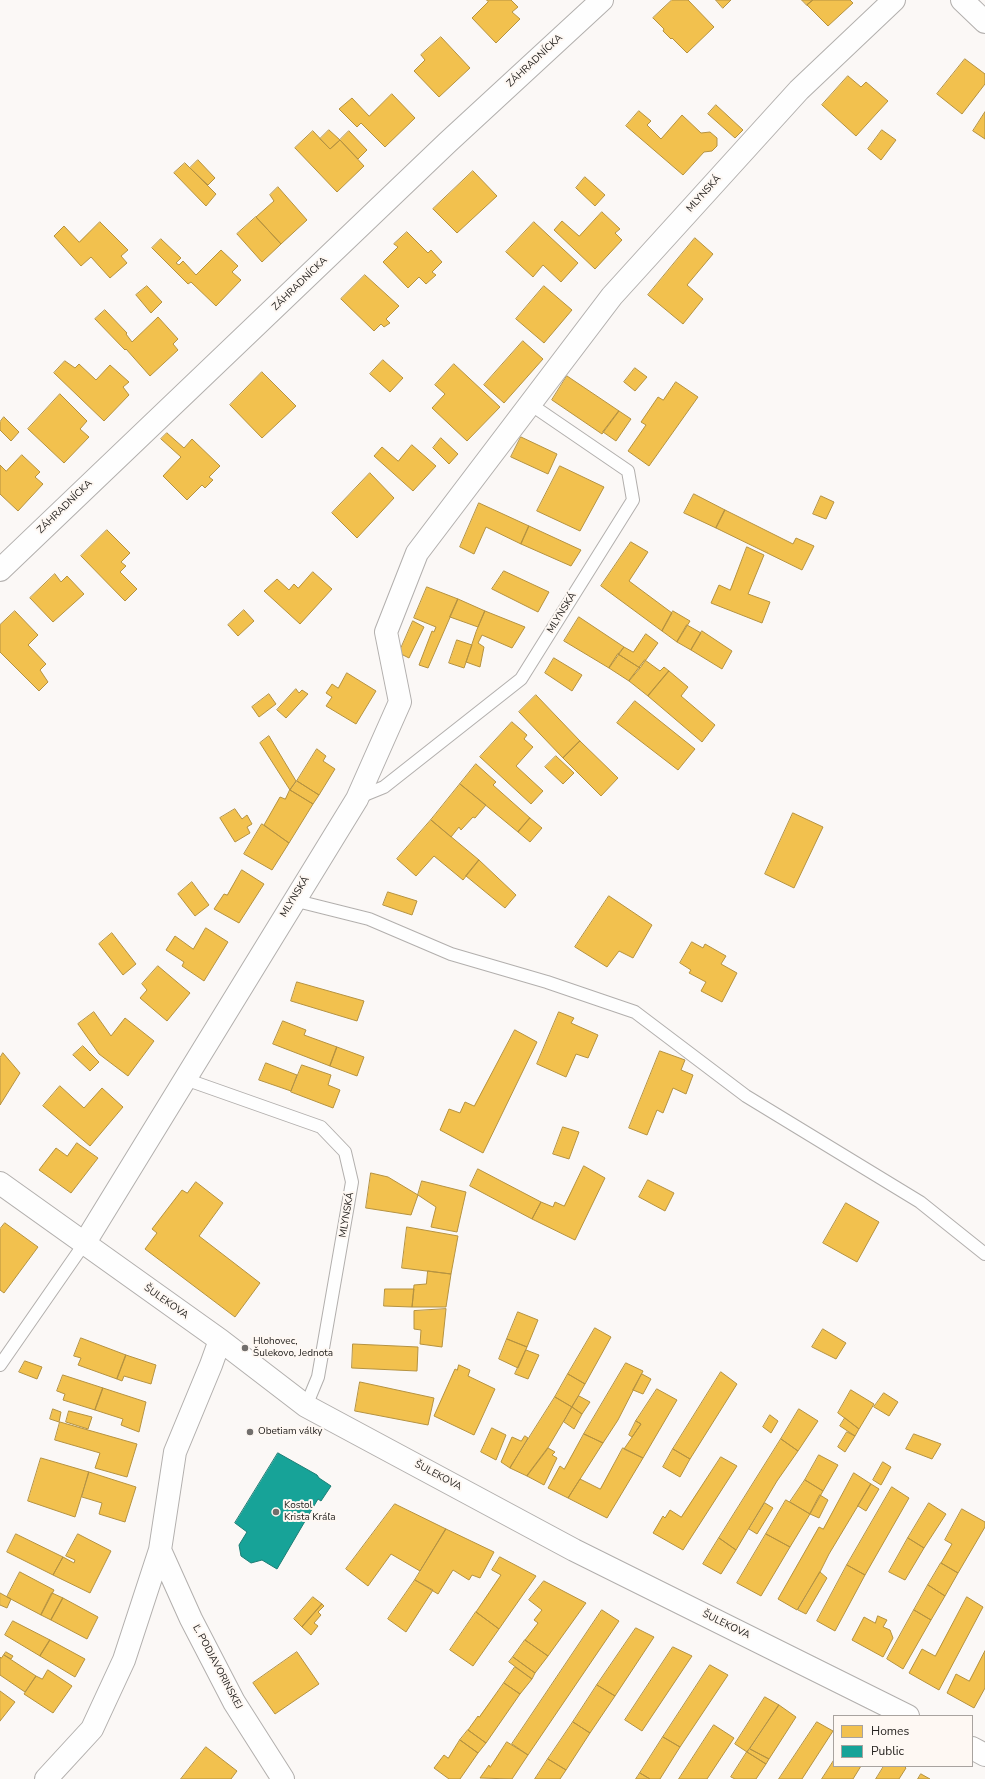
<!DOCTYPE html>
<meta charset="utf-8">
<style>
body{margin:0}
#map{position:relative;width:985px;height:1779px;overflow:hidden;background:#fbf8f6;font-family:"Nunito Sans",sans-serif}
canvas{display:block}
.legend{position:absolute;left:833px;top:1715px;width:140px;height:52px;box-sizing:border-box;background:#fef8f3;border:1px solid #a8a39f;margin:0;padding:5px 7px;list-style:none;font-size:12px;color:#272421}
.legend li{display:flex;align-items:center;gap:8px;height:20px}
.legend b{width:20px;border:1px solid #a8a39f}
</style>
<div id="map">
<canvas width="985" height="1779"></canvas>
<ul class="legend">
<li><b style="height:11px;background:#f2c14e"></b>Homes</li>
<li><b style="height:11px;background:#17a398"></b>Public</li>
</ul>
</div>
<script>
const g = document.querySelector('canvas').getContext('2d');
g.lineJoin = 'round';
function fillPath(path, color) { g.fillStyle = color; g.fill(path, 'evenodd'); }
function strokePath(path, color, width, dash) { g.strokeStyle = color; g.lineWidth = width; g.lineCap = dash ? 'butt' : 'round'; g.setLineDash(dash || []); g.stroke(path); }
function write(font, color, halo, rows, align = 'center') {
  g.font = font + ' "Nunito Sans",sans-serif'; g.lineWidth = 4; g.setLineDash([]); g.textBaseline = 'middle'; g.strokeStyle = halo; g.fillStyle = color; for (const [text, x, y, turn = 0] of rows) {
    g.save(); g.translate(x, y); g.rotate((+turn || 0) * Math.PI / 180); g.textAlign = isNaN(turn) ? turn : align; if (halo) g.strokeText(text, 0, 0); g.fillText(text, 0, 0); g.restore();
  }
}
const homes = new Path2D(`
 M487,0H511L518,7L512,12L520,19L496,43L472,18L488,2Z
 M672,0H688L714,27L687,53L672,38L671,39L663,31L664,29L653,18Z
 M716,0H731L723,8Z
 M802,0H813L807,5Z
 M813,0H850L853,3L828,26L807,5Z
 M441,37L470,68L439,97L414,71L425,60L421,55Z
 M965,59L985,74V84L962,114L937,94Z
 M848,76L861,87L866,82L888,101L856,136L822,105Z
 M392,94L415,118L385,147L361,123L357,127L339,109L352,98L369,116Z
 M716,105L743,130L735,138L708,114Z
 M639,111L651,121L647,125L661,139L682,115L701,133L710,132L717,138V146L712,151L704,152L683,175L626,126Z
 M985,112V139L973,131Z
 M329,130L340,140L330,149L320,139Z
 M882,130L896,140L881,160L868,149Z
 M313,131L330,149L340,140L364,166L337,192L295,148Z
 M349,131L367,150L358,159L340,140Z
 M198,160L215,178L208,185L190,168Z
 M185,163L216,194L206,206L174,173Z
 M473,171L497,196L457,233L433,209Z
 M585,177L605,195L595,206L576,188Z
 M278,187L307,220L281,244L256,217L274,201L270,195Z
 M602,212L620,229L615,233L622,240L595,269L554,230L562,221L579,236Z
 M256,217L281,244L262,262L237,234Z
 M100,222L128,250L121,256L127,263L110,278L91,257L81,266L54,236L64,226L79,242Z
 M534,222L578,263L561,282L543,265L533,277L506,252Z
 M407,232L428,253L431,250L442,262L432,272L436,275L426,284L419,277L408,288L383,262L398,247L394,244Z
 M695,238L713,254L687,285L703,299L683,324L648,295Z
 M161,239L181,258L176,263L179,265L183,261L196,275L221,250L238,266L232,272L241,280L216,306L191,282L188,284L152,248Z
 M365,275L399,306L386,319L390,323L384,327L381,324L374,331L341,299Z
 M147,286L162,302L151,313L136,295Z
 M544,286L572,310L544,343L516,319Z
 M105,310L127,333L126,334L132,342L158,317L178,339L173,344L178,350L150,376L126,349L125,350L95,319Z
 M523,341L543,359L504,403L484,385Z
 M383,360L403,378L390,392L370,374Z
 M65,361L75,368L79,364L96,380L110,365L129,382L123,387L129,395L104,421L54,373Z
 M454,364L500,407L467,441L432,408L445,394L435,385Z
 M635,368L647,377L635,391L624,382Z
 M262,372L296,406L262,438L230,405Z
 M567,376L619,411L602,434L552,400Z
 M676,382L698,397L649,466L628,451L646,425L641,422L658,397L663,400Z
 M60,394L87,421L80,429L89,437L64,463L28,429Z
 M619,411L631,419L616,441L603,432Z
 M4,417L19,432L11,441L0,430V422Z
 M167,433L184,448L192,439L220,466L209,477L213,480L205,488L202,485L187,500L163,476L181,457L161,439Z
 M521,437L557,454L548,474L511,457Z
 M441,438L458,454L449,464L433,448Z
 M412,445L436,466L413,491L374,456L382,447L398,461Z
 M22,455L40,472L35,477L43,484L18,511L0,494V465L6,471Z
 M560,466L604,487L580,531L537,511Z
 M370,473L394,498L357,538L332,513Z
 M694,494L725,510L716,528L684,513Z
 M821,496L834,502L826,519L813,514Z
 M479,503L529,526L521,544L486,527L474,554L460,547Z
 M725,510L793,544L796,538L814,546L802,570L716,528Z
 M529,526L581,550L571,566L521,544Z
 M107,530L130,553L121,562L126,566L120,572L137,589L125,601L81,556Z
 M631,542L648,552L629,581L672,613L662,631L601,586Z
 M747,547L764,555L748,594L770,602L762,623L711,603L719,585L730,590Z
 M504,571L549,592L538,612L492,589Z
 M313,572L332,589L300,624L264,591L277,579L289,590L294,584L298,588Z
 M55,574L61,582L67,576L84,594L53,622L30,598Z
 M427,587L458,599L428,668L419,665L432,631L434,632L436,627L414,618Z
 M458,599L485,611L478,627L450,617Z
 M244,610L254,621L238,636L228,625Z
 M15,611L38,635L28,645L46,664L40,670L48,682L39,691L0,652V625Z
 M485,611L525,627L512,648L482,635L478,643L484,647L480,667L466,662L476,632Z
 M673,611L690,621L677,642L662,631Z
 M579,617L624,647L609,668L564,641Z
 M413,621L424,627L409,658L399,653Z
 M687,625L701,633L691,650L677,642Z
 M702,631L732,651L722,669L691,650Z
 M646,634L658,643L640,668L618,654L624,647L633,652Z
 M457,640L472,645L464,668L449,663Z
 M618,654L640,668L629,681L609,668Z
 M554,658L582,675L572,691L545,673Z
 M645,660L660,671L664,667L669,671L648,696L629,681Z
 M669,671L688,687L681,696L715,725L702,742L648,696Z
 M347,673L376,691L356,724L326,706L332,697L326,693L332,684L338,688Z
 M296,689L299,693L302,690L308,694L286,718L277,710Z
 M269,694L276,704L259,717L252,707Z
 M536,695L580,741L563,758L519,712Z
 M635,701L695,749L678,770L617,723Z
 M512,722L527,735L524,739L533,747L516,766L543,791L531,804L480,757Z
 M269,736L296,781L290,790L260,743Z
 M580,741L618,778L601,796L563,758Z
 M317,749L326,756L323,761L335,769L319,795L297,781Z
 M556,756L574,773L563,784L545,767Z
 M476,764L496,782L493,785L530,818L518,832L460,784Z
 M297,781L319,795L313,804L290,790Z
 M460,784L486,805L475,818L473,817L461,830L459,827L451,837L431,820Z
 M290,790L313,804L289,843L264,825L280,797L285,799Z
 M235,809L242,819L247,815L252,824L247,827L250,833L235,842L220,818Z
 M793,813L823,827L794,888L765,874Z
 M530,818L542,828L530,842L518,832Z
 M431,820L479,860L463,880L434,856L416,876L397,859Z
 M262,824L289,843L272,870L244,854Z
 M479,860L516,895L505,908L466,876Z
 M242,870L264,884L239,923L214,909L224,894L227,895Z
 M192,882L209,905L195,916L178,894Z
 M388,892L417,901L412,915L383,905Z
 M609,896L652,925L633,958L619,951L607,967L575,947Z
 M206,928L228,942L204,981L182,966L184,962L166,950L175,936L193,949Z
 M112,933L136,964L123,975L99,944Z
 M692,942L703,948L705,944L726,956L721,964L737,973L722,1002L701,991L706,982L689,973L691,970L680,963Z
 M158,966L190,993L167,1021L140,998L147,990L142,984Z
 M297,982L364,1001L357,1021L291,1001Z
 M94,1012L111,1036L125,1018L154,1041L128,1076L99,1054L78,1024Z
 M559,1012L574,1018L571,1023L598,1035L588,1058L576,1054L566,1077L537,1064Z
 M283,1021L306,1030L304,1035L337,1047L330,1066L273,1044Z
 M515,1030L537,1042L483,1153L440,1130L449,1109L460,1113L465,1102L474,1106Z
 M83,1046L99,1062L90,1071L73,1055Z
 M337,1047L364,1057L357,1076L330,1066Z
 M660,1051L685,1060L681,1070L693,1075L686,1094L673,1088L663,1113L657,1110L647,1135L629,1128Z
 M3,1053L20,1073L0,1105V1058Z
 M266,1063L297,1075L291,1091L259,1080Z
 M302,1065L331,1075L328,1085L340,1090L333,1108L291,1092Z
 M60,1086L84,1108L102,1088L123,1107L90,1146L43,1106Z
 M563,1127L579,1132L569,1159L553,1154Z
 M77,1143L98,1158L71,1193L39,1170L56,1148L67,1156Z
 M584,1166L605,1178L575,1240L532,1219L541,1202L553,1207L555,1202L564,1206Z
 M478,1169L541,1202L532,1219L470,1186Z
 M371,1173L388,1177L418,1195L411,1215L366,1208Z
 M648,1180L674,1193L665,1211L639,1197Z
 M422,1181L466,1192L457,1232L431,1227L436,1207L418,1195Z
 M196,1182L223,1203L199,1236L260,1283L235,1317L145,1249L157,1233L152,1229L182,1190L187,1193Z
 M846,1203L879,1222L857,1262L823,1243Z
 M5,1223L38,1247L4,1293L0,1290V1229Z
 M407,1227L458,1236L451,1274L402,1268Z
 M428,1271L451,1274L446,1307H412L414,1285L426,1284Z
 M385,1289H414L412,1307L384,1306Z
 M446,1309L442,1347L420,1344L421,1330L414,1329V1311Z
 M518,1312L538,1320L527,1347L507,1339Z
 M595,1328L611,1337L585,1384L568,1374Z
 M823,1329L846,1343L836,1359L812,1347Z
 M81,1338L126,1355L117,1379L78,1365L81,1358L74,1356Z
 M507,1339L527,1347L518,1368L499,1359Z
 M353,1344L418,1347L417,1371L352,1368Z
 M526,1350L539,1355L528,1379L515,1374Z
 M126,1355L156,1365L151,1384L124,1376L122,1381L117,1379Z
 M25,1361L42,1367L37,1379L19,1372Z
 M626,1363L643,1371L618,1420L603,1443L584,1434Z
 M459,1365L470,1370L468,1376L495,1389L474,1435L434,1416L455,1369L457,1370Z
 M721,1372L737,1384L690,1459L673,1449Z
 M568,1374L585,1384L572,1407L555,1397Z
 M642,1374L651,1379L643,1394L633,1390Z
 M63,1375L103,1388L95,1410L63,1400L65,1394L57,1391Z
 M360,1382L434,1398L428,1425L355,1411Z
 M103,1388L146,1402L139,1432L121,1425L123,1419L95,1410Z
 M657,1389L677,1400L643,1458L624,1449L641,1424L636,1421Z
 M851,1390L874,1404L859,1429L838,1413Z
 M884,1393L898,1402L889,1416L874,1407Z
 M579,1396L590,1402L582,1414L572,1407Z
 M555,1397L572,1407L546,1451L527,1476L510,1468Z
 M572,1407L582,1414L574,1429L564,1422Z
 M53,1409L61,1412L59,1422L50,1419Z
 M799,1409L818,1421L798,1451L781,1439Z
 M69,1411L92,1417L88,1429L66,1422Z
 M770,1415L778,1421L771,1433L763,1427Z
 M845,1418L859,1429L855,1436L840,1426Z
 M636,1421L641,1424L632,1437L629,1435Z
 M60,1422L137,1444L127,1477L95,1468L100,1453L55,1440Z
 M492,1428L506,1435L496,1460L481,1452Z
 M847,1432L855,1436L845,1452L838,1447Z
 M584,1434L603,1443L568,1498L548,1488L560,1466L564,1469Z
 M914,1434L941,1444L932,1459L906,1449Z
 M525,1436L528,1438L510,1468L501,1462L512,1437L521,1441Z
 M781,1439L798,1451L777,1481L736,1550L719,1538Z
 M548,1448L555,1452L552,1455L557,1458L544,1485L527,1476Z
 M623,1448L643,1458L607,1518L568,1498L580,1479L600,1489Z
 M673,1449L690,1459L680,1477L663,1467Z
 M819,1455L838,1465L823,1491L805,1480Z
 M721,1457L737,1466L683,1550L653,1533L663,1516L665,1518L670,1510L681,1517Z
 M41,1458L89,1472L75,1517L28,1501Z
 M883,1462L891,1467L881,1485L873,1480Z
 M89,1472L136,1487L125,1522L99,1514L102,1503L82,1497Z
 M854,1473L871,1484L829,1554L820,1572L797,1610L778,1599L819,1527L823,1529Z
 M805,1480L823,1491L810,1514L790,1502Z
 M871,1484L879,1489L866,1511L858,1506Z
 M892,1487L909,1498L865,1575L847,1565Z
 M820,1495L828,1500L819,1518L810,1514Z
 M786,1500L810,1514L790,1547L766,1534Z
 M765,1503L773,1508L757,1534L749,1529Z
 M929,1503L946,1514L924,1548L908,1538Z
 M395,1504L446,1529L420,1571L391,1554L368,1586L346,1569Z
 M962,1509L985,1522V1527L958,1573L941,1563L952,1544L945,1540Z
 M446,1529L494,1552L480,1578L472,1575L469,1580L453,1570L438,1594L415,1580Z
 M16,1534L63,1557L53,1575L7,1552Z
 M78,1534L111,1551L90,1593L53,1575L63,1557L74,1563L75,1560L66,1556Z
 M766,1534L790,1547L761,1596L737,1583Z
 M719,1538L736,1550L721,1574L703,1564Z
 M908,1538L924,1548L905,1580L889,1572Z
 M500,1557L536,1576L499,1629L476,1612L501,1575L492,1570Z
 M941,1563L958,1573L945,1596L928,1585Z
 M847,1565L865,1575L835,1631L817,1621Z
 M20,1572L54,1590L41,1615L7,1597Z
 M820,1572L827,1578L806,1614L798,1610Z
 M415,1580L433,1590L406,1632L388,1619Z
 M544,1581L586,1603L548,1656L525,1640L538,1623L534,1620L542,1610L529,1600Z
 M928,1585L945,1596L931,1620L914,1610Z
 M0,1593L11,1599L7,1608L0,1605Z
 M52,1593L63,1598L51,1620L41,1615Z
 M313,1597L322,1604L302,1627L294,1619Z
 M967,1597L983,1607L939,1690L909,1673L922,1649L935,1656Z
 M63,1598L98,1617L87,1639L51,1620Z
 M322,1604L324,1606L318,1612L321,1615L314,1623L318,1626L311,1635L302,1627Z
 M602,1610L619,1621L528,1755L512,1744Z
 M914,1610L931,1620L903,1669L887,1659Z
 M476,1612L499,1629L473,1666L450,1650Z
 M878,1616L887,1620L883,1627L890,1630L893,1638L883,1657L852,1640L864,1617L875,1623Z
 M13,1621L50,1640L40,1656L5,1635Z
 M636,1628L654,1637L615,1696L597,1685Z
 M50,1640L85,1659L75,1677L40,1656Z
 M525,1640L548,1656L535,1673L513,1657Z
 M673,1647L692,1656L642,1731L625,1720Z
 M985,1651V1688L974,1708L947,1693L956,1674L969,1681Z
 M6,1652L13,1656L11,1659L4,1655Z
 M297,1652L319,1684L275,1714L253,1683Z
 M4,1655L36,1676L25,1692L0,1675V1657L1,1658Z
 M513,1657L535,1673L532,1679L509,1662Z
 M710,1665L728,1675L680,1747L663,1737Z
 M515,1667L532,1679L520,1694L504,1683Z
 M48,1670L72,1686L53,1713L24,1694L36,1676L42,1679Z
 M504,1683L520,1694L486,1743L468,1730L478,1716L479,1717Z
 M597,1685L615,1696L590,1733L573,1722Z
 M0,1691L15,1702L0,1721Z
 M765,1697L779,1705L747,1752L735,1744Z
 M779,1705L796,1717L769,1759L750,1749Z
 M573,1722L590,1733L566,1770L548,1759Z
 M817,1722L833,1731L802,1779H779Z
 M714,1725L734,1738L707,1779H679Z
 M468,1730L486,1743L478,1753L460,1740Z
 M663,1737L680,1747L660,1779H650L640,1773Z
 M460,1740L478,1753L460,1779H449L434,1768L444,1755L448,1758Z
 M507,1742L528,1755L512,1779L480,1778L489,1765L490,1767Z
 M206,1747L237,1771L231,1779H181Z
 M750,1749L769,1759L766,1764L747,1752Z
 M747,1752L766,1764L756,1779H735L731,1777Z
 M548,1759L566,1770L560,1779H535Z
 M834,1760V1766H861L853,1779H822Z
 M884,1766H904L906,1768L899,1779H876Z
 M640,1773L650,1779H636Z
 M921,1774L930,1779H918Z`);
const public = new Path2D(`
 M278,1453L317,1475L319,1478L331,1486L321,1501L318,1499L277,1569L262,1560L251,1563L241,1556L239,1545L247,1532L235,1523Z`);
const lane = new Path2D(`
 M357,798L384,787L521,679L633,500L628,471L530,404
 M293,900L369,919L451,954L547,982L635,1012L746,1096L920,1202L985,1254
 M185,1079L321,1127L345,1152L352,1182L318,1377L306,1406
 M0,1365L84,1244`);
const street = new Path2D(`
 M962,0L985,22
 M0,570L448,142L602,0
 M0,1183L220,1340L306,1406L574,1550L908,1716
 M84,1244L357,799L400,702L386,632L417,553L612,296L799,90L894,0
 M160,1550L191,1619L234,1702L283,1779
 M972,1748L985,1755
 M46,1779L92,1729L124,1660L160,1550L175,1452L211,1365L220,1340`);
const markers = [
 [245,1348,4,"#716e6c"],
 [250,1432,4,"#716e6c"],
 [276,1512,4,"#716e6c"]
];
const streetNames = [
 ["ZÁHRADNÍCKA",535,61,-43],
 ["MLYNSKÁ",704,194,-48],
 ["ZÁHRADNÍCKA",300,284,-44],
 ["ZÁHRADNÍCKA",65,507,-44],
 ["MLYNSKÁ",562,613,-58],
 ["MLYNSKÁ",295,897,-58],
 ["MLYNSKÁ",347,1215,-80],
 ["ŠULEKOVA",166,1302,35],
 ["ŠULEKOVA",438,1476,28],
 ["ŠULEKOVA",726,1625,26],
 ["Ľ. PODJAVORINSKEJ",217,1667,62]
];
const poiNames = [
 ["Hlohovec,",253,1342],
 ["Šulekovo, Jednota",253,1354],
 ["Obetiam války",258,1432],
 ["Kostol",284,1506],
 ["Krista Kráľa",284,1518]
];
fillPath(homes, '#f2c14e');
strokePath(homes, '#b59240', 1);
fillPath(public, '#17a398');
strokePath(public, '#1c7d74', 1);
strokePath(lane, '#b2afad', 14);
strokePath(street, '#b2afad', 24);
strokePath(lane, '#fefefe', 12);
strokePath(street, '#fefefe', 22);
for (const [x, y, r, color] of markers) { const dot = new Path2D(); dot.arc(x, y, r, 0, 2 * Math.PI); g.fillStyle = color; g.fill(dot); strokePath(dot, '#fef8f3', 1.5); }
write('10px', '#272421', '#fef8f3', streetNames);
write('10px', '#272421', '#fef8f3', poiNames, 'left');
</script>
